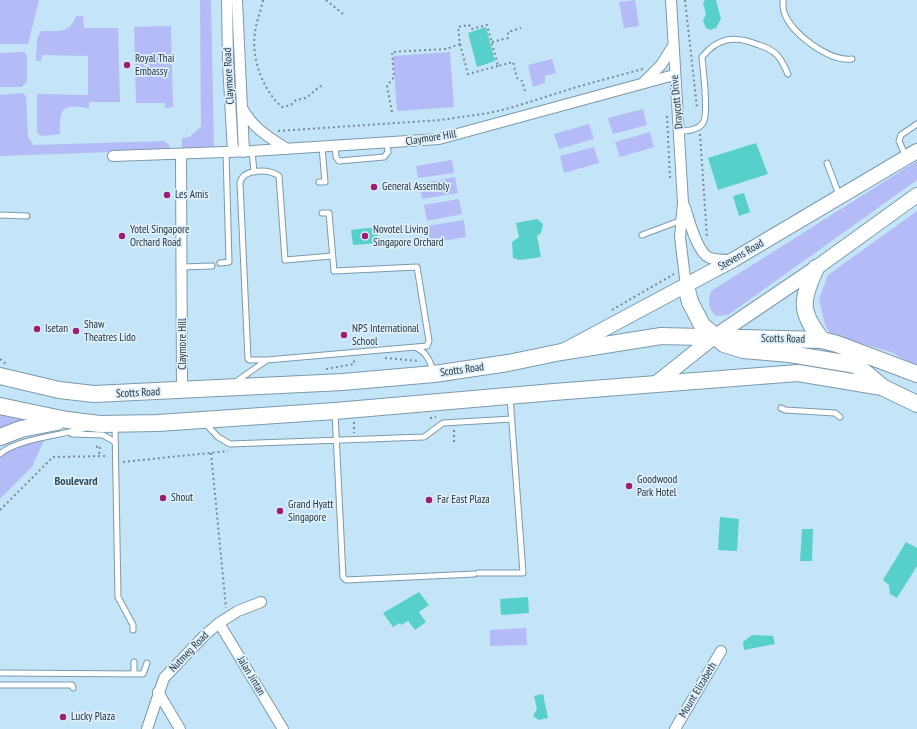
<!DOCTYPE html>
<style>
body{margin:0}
canvas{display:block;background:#c4e4f8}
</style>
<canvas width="917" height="729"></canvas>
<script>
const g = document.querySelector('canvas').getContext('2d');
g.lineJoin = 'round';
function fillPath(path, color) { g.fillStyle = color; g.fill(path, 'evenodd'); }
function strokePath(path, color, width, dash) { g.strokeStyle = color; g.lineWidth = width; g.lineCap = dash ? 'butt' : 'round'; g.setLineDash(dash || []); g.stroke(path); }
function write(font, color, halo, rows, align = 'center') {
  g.font = font + ' "PT Sans Narrow",sans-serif'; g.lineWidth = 3.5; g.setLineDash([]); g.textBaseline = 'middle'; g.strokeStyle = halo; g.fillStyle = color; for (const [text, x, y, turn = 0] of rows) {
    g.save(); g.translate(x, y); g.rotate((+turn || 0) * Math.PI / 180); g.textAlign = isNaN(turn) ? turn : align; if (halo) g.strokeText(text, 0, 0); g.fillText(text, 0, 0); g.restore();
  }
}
const green = new Path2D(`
 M0,0H39L28,44H0Z
 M200,0H211L214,148L182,149V138L189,137L201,127Z
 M635,0L639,26L624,28L619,2Z
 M76,16H83L84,28H118L120,102H89V108C61,105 60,106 60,134L42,136L37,133V94L88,95V56L42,55L41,61H36L37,39L41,31C59,31 69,34 76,16Z
 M171,26L173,107L165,108V103H136L134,27Z
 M24,52L27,56V82L21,87H0V53Z
 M450,52L454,107L397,111L393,56Z
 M552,59L556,73L545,76V83L533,87L528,65Z
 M22,93L26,96L28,137L34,145L164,141L169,145L170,150L0,156V95Z
 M643,109L647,125L613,134L608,118Z
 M589,124L594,139L559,149L554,134Z
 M650,132L654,147L620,157L615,142Z
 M594,147L599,163L564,173L560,156Z
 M452,160L454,173L418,178L416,166Z
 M917,161V180L728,315L716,316C707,308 708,301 711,291Z
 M455,177L458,193L422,199L419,184Z
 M459,199L462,214L427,221L424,205Z
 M917,211V367L891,352L831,335L825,325L819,299L828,275Z
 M464,220L466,237L430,243L427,226Z
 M0,406L67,420L0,437Z
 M45,438L32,467L0,499V454L5,449Z
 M526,628L527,645L490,646V630Z`);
const water = new Path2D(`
 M705,0H716L721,19L716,28L710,30L706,28L703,21L706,14L703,3Z
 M486,27L495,61L477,67L468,33Z
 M756,143L768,174L718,190L708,158Z
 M744,193L750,212L739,216L733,196Z
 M537,219L541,222L543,225L541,233L537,236L541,257L520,260L513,258L512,242L519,237L516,223Z
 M377,227L378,243L353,245L351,230Z
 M720,517L739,519L737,551L718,550Z
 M802,529H813L812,561H800Z
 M906,542L917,548V566L897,598L890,594L889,585L883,580Z
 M419,592L429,605L419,612L426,622L415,630L408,621L401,625L400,623L393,627L383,613Z
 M528,597L529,613L501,615L500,599Z
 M752,635L773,636L775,644L744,650L743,642Z
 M543,694L548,718L539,720L533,716L537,709L534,696Z`);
const path = new Path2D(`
 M263,0C261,11 256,22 255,33C251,58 263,91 282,107L291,105L296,100L306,98L323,84
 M326,0L343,14
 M685,0L697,108
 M492,42L508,38V32L521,28
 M460,44L468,74L498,66
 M392,112L387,86L394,77L392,52L446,49L460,44L458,27L469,25L471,29L487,25L498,66L513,62L517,78L522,81L525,91
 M667,116L670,178
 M278,131L441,120L489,113L510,108L580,86L643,69
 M700,134L707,238
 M612,310L674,274
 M385,358L420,361
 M0,359L6,364
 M326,369L354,364V359
 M430,418L436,417
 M354,422V433
 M454,430V443
 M96,447L100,446L99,456
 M211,453L226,608
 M123,462L228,451
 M0,510L53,457L106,456L108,457`);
const service = new Path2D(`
 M783,0C783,4 783,9 784,12C791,34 830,62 852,59
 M680,131C688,131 698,130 703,123C709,114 703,70 702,57C718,37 735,35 759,45C766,47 772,50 777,55C782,60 785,68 788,74
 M335,146L336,157L339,161L384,157L388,152L387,143
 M252,151L254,172
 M906,157L899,141L901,135L917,124
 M827,163L839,195
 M319,182H325L322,147
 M0,215L27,216
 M642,235L682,220
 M220,263L229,262L226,152
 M182,267L212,266
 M417,348C427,353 430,361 433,371
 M267,360H250L248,359L240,183C243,168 269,169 279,176L285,260L332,256
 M234,383L267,360L427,346L429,341L417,267L334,271L329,213H322
 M781,408L785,410L835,413L840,417
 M335,413L343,577L346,580L474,574
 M205,423L218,437L230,444L424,437L443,423L512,419
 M115,425L118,597L133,625V630
 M72,434L103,435L115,442
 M0,454C16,439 63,435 86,428
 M478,573H523L510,397
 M134,662V674
 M0,673L143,674L147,663
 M0,685H72L73,688`);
const minor = new Path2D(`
 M227,0L228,63L233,152
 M237,0L244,152
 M671,0L683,203L680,237L686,286
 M643,83L661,65L673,46
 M242,108C254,129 267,136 287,149
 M181,154L182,390
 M113,156L252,151L439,139L674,75
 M685,207C689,220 697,253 710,258C716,260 725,260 732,260
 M219,623L283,729
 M158,692L180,729
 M147,729L164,678L205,635L219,623L238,611L261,602
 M675,729L721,651`);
const secondary = new Path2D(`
 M565,350L733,260L917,151
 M655,384L714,337L816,268L917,195`);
const primary = new Path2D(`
 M816,268C801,300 799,312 822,340
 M686,286L690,302L702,325L724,344L743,350L790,354L856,365L881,386
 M0,376L59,390L94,394L343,382L434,374L508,363L561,352L661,336L822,340L837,344L917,374
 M0,406L67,420L100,424L158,423L335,411L554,392L798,373L882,387L917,404
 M0,437L21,429L57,422`);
const markers = [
 [127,65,4,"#9d1d71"],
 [374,187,4,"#9d1d71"],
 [167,195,4,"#9d1d71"],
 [122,236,4,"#9d1d71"],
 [365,236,4,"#9d1d71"],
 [37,329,4,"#9d1d71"],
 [76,331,4,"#9d1d71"],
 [344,335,4,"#9d1d71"],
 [629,486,4,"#9d1d71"],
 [163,498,4,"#9d1d71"],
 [429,500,4,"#9d1d71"],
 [280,511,4,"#9d1d71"],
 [63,717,4,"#9d1d71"]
];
const poiNames = [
 ["Royal Thai",135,59],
 ["Embassy",135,72],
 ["General Assembly",382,187],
 ["Les Amis",175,195],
 ["Yotel Singapore",130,230],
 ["Orchard Road",130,243],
 ["Novotel Living",373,230],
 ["Singapore Orchard",373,243],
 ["Shaw",84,325],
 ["Theatres Lido",84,338],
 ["Isetan",45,329],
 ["NPS International",352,329],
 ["School",352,342],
 ["Goodwood",637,480],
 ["Park Hotel",637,493],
 ["Shout",171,498],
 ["Far East Plaza",437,500],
 ["Grand Hyatt",288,505],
 ["Singapore",288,518],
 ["Lucky Plaza",71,717]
];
const streetNames = [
 ["Claymore Road",229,76,-93],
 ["Draycott Drive",677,102,-95],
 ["Claymore Hill",431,138,-9],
 ["Stevens Road",741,255,-30],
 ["Scotts Road",783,339,1],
 ["Claymore Hill",183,344,-90],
 ["Scotts Road",462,370,-8],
 ["Scotts Road",138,393,-3],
 ["Nutmeg Road",189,652,-46],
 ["Jalan Jintan",251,676,59],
 ["Mount Elizabeth",698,690,-59]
];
const neighbourhoodNames = [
 ["Boulevard",76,482]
];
fillPath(green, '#b4bbf6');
fillPath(water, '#58d0ca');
strokePath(service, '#7b9aac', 7);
strokePath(minor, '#7b9aac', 12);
strokePath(secondary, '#7b9aac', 16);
strokePath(primary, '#7b9aac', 18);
strokePath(path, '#758b99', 2, [2, 3]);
strokePath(service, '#fff', 5);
strokePath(minor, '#fff', 10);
strokePath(secondary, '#fff', 14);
strokePath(primary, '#fff', 16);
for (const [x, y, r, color] of markers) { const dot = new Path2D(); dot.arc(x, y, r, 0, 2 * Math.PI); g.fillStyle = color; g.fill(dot); strokePath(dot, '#dceffb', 1.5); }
write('11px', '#28343c', '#dceffb', poiNames, 'left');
write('11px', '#28343c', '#dceffb', streetNames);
write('bold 12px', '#324e5e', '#dceffb', neighbourhoodNames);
</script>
